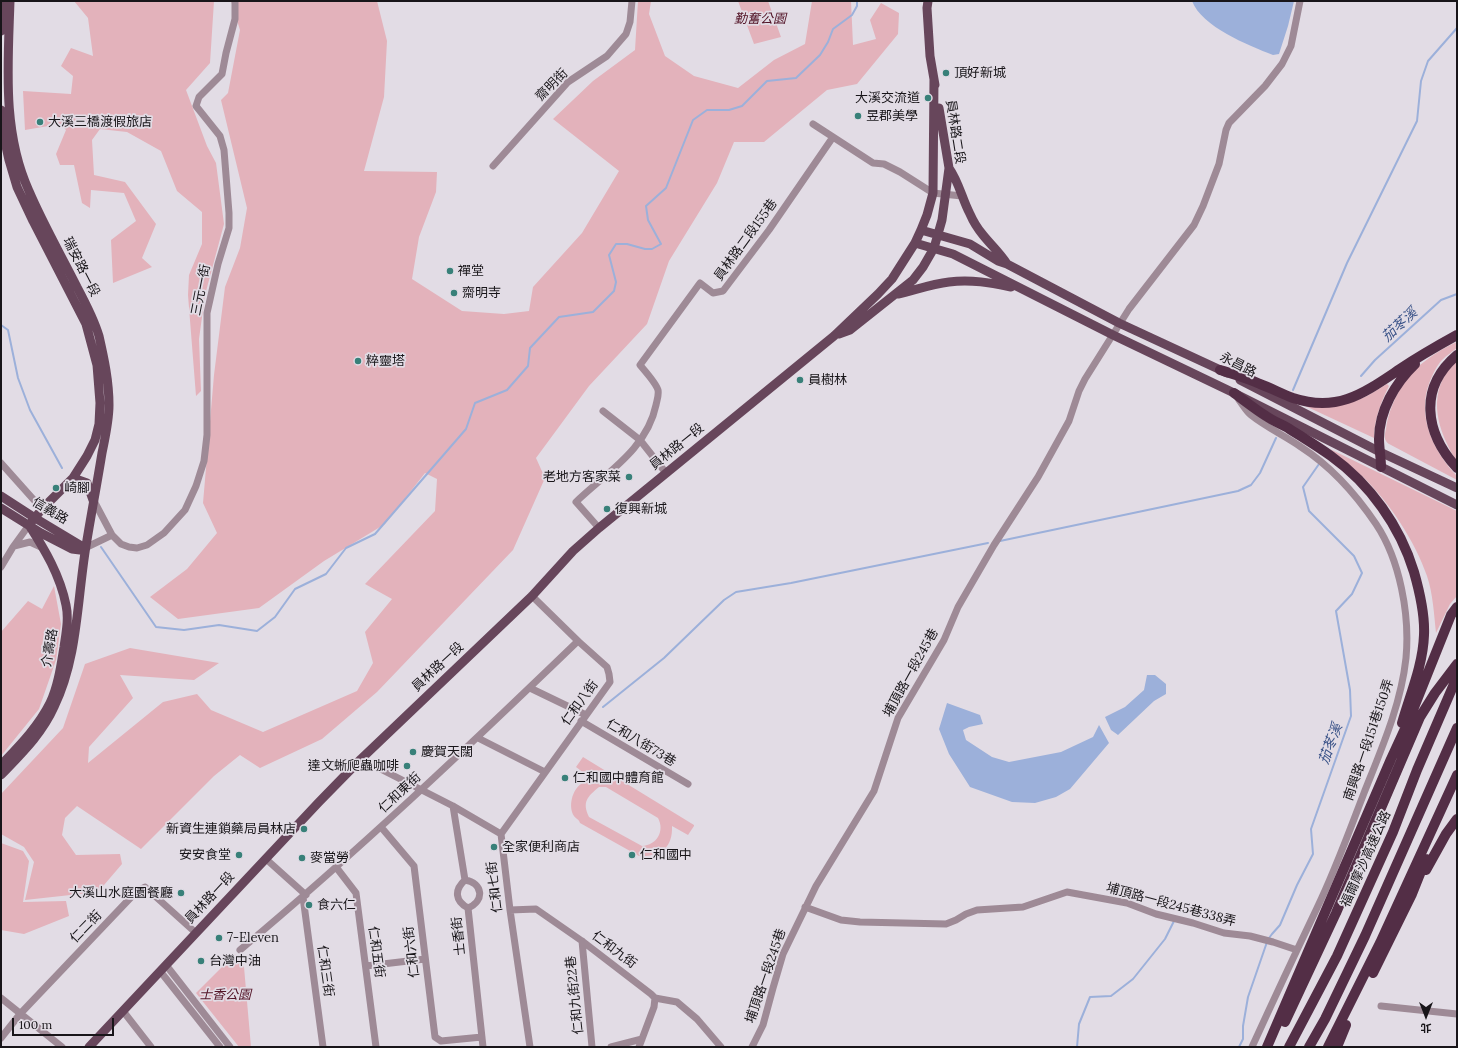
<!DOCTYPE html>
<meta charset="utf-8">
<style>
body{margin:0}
#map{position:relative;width:1458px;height:1048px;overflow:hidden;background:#e2dce5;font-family:Lora,"Noto Sans TC",serif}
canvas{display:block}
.frame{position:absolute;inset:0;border:2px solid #181519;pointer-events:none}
.north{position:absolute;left:1406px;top:996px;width:40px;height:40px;-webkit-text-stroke:3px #e2dce5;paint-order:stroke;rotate:180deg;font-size:11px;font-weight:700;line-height:16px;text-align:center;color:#181519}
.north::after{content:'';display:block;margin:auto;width:14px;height:18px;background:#181519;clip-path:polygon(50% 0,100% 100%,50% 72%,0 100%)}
.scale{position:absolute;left:12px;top:1018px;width:102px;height:18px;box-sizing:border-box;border:2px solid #181519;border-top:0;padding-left:5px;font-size:12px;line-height:14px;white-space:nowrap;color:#181519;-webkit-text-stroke:3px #e2dce5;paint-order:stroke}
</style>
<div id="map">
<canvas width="1458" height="1048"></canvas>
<div class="frame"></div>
<div class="north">北</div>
<div class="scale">100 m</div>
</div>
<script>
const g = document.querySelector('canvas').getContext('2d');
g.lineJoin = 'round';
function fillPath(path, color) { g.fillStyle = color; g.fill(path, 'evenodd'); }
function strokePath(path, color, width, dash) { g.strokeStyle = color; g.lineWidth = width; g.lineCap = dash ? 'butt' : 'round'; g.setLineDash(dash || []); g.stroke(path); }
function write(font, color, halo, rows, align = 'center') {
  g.font = font + ' Lora,"Noto Sans TC",serif'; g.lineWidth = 3.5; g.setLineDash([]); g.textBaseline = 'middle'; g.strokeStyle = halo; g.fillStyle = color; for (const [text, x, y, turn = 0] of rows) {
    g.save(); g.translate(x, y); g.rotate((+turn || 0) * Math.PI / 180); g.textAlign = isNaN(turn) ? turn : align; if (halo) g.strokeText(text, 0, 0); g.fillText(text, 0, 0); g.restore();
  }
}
const green = new Path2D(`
 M74,1H214L210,63L186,90L207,146L216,163L224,224L205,295L199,339L201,391L196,396L188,295L189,275L202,244V212L177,191L161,151L127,132L100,129L92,140L94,175L125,182L156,224L142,258L152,267L113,283L111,240L136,221L124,193L91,190L90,208L82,203L74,165H60L56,154L66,130L60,124L25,130L23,91L71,94L73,76L61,66L71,48L93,56L88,18Z
 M231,1H377L387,41L384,97L364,171L437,172L436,192L419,237L412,279L462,311L504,314L529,311L533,287L582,233L619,171L553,119L593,81L635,50L638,1H651L649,14L665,56L694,76L738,88L774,60L805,44L812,1H851L853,45L876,39L870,20L881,3L899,13L898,34L857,84L827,90L764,142H734L717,183L669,261L647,324L589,386L536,458L545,478L513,550L377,692L322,739L260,768L240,755L214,776L141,849L77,806L65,818L62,835L76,855L120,854L122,864L98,892L25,900L34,862L24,847L1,834V794L63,728L85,664L130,648L219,663L194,680L120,675L133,698L89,747L88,763L163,702L197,694L211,710L263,732L357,691L373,663L365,632L392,599L365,584L435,511L437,479L425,473L385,524L324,561L259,608L178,619L150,597L187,569L217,533L203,503L214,375L225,287L240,248L247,208L221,100L228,93L240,30Z
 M738,1H768L781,37L754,44Z
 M1457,342V348C1452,352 1447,355 1442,360C1437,365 1433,374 1430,381C1416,415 1433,451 1457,476V480L1391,445C1389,444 1387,443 1386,441C1384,438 1385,433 1386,429C1389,406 1402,381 1420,365C1431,356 1445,347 1457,342Z
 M1457,361V462C1441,436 1428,404 1445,375C1448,370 1453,366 1457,361Z
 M1387,384L1389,386C1381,402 1374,420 1374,438L1301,404L1355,401L1367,396Z
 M1330,449L1457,511V596L1450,604L1436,633C1434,614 1433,594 1427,576C1415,541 1389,502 1363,477C1352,467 1341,458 1330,449Z
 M54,586L61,624L56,660L39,709L1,756V632L28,601L42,609Z
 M583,757L694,825V826L688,835L672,826C673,848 660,857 639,856L580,823C579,819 576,819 574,816C568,807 572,790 581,784C585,782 589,781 593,780L576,767ZM599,787H606L658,818C665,831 657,845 642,846L589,817C582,802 587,797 599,787Z
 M1,843L23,851L29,861L23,902L66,901L69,916L24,934L1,930Z
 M235,954L244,967L251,1047H239L196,993Z`);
const water = new Path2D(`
 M1192,1H1294L1288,26L1279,54L1273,55C1248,45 1202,27 1192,1Z
 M1147,675H1155L1166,684V694L1154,701L1118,735L1111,730L1105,717L1125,707L1144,690Z
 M947,703L980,715L983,724L969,727L963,730L966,740L992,757L1009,762L1061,752L1093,737L1099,725L1109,743L1070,789L1056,797L1035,803L1012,802L970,787L949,754L939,729Z`);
const stream = new Path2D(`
 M1,325L8,330L18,378L30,410L62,468
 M1361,376L1375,360L1441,300L1457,294
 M1293,390L1347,263L1417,121L1421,81L1428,61L1457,28
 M1000,541L1238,491L1251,485L1260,473L1276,438
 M101,547L156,627L184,630L219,625L257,631L275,617L295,589L326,574L346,548L375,534L466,429L475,403L507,390L528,366L530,348L559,317L593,312L614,291L616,282L609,255L616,244H627L645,249H652L661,244L648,220L646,206L666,188L693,120L707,110H729L742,106L767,81L796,78L820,55L828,42L833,29L852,15L857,6V1
 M603,707L664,658L724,600L736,592L791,583L988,543
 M1269,938L1272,934L1280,925L1297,885L1313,854L1311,829L1351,716L1350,690L1336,611L1352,594L1362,573L1354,556L1309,511L1303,487L1319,464
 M1077,1047L1079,1024L1090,997L1111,996L1133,979L1165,939L1174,921
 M1239,1047L1243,1039V1026L1248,997L1267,942`);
const minor = new Path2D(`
 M813,124L873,163L884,164L900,172L933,193L962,196
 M493,166L568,82L607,56L626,34L630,22L632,1
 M1239,400C1243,405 1246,411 1251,415C1266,427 1285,436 1301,447C1332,467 1355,493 1376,524C1400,560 1410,615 1406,658C1401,705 1381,750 1364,793C1349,832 1335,871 1317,908C1295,954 1273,1001 1252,1047
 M603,411L640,440L666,473
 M1,463L42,509
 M94,501L112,535L121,544L129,547L137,548L147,545L164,533L185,510L196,486L204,461L207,435V313L218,264L229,228V213L224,150L220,136L196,106L199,97L222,74L226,53L235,19V1
 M599,528L576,502C606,473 647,449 656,405C657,400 659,395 658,390C656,383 645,371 640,365L700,283L713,293L723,291L769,230L833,137
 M14,546L30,542L43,548
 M85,548L112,535
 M1,567L13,547L29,525
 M530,688L586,715
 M581,721L688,784
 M478,738L545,772
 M361,759L453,806L501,834L510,910L530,1047
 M453,806L465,880
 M381,827L414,866L435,1037L441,1041L482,1037
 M501,834L610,682L609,674L607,667L578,641L532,596
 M266,859L306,895
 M336,867L356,893L376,1047
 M465,880C483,883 485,901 468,908
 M465,880C454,890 455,901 468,908
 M303,897L323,1047
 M805,907L841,920L860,922L946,924L956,920L966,914L977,910L1023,907L1067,892L1127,903L1156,914L1193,923L1224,933L1250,936L1273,942L1297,950
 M468,908L483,1047
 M510,910L536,909L582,941L651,994L655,998L654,1007L639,1047
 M582,941L592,1047
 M240,950C357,852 468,747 578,641
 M166,965L230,1047
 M366,966L425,959
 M160,971L220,1047
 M1,998L62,1047
 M655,998L677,1002L697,1019L721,1047
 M1381,1006L1457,1014
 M123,1011L151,1047
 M1,1038L20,1014L136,892L145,887L196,933
 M611,1047L642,1039
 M752,1047L763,1025L773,988L783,954L816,886L874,791L898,718L944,640L958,607L994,545L1038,477L1069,421L1079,391L1085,379L1129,309L1194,225L1203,206L1219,164L1226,130L1229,123L1265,86L1282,64L1291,46L1300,1`);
const major = new Path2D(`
 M928,1L927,8L930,56L935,85
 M1,31V1
 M1,110L3,133L9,160L17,187L33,221L86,324L97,365L100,403L99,424L95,440L87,456L73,478L42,509L29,525
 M949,168C959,182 962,199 970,214C973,221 978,229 983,235C991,245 1000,253 1007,264
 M921,230L970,244L998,261L1007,264L1119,323L1227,373
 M915,243L953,254L1113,335L1234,393L1457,505
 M898,294C915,290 932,284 949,282C971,279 991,283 1011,287
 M839,334L850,330L913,280L923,267L934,248L942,220L949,168L939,108
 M1240,380L1380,452L1457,488
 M73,478L87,483L93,500
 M1,496L35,518L85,548
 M1,508L41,533L72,549L80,550L85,548
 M1,765C19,746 38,727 50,703C58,687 61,665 64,647C66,633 69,619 66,605C60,575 45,550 29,525
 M1,775C21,754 42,734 54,707C78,658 77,600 86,546C91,515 97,484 102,453C105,438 109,421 109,405C109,381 104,358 99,336C94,319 85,302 77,287C61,255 43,224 29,191C2,132 8,65 10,1
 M89,1047L319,802L361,759L532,596L573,551L599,528L834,336L878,294L892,279L915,243L921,230L927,215L933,193L934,79`);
const highway = new Path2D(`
 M1457,355C1418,388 1425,433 1457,468
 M1220,370C1233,374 1247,378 1260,384C1271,388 1282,394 1293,398C1338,413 1364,393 1400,369C1418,357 1437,346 1457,335
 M1234,393C1245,401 1255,409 1266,416C1273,421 1281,424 1288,428C1302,437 1317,446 1331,456C1370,484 1400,526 1414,572C1420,593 1425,614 1424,635C1423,665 1410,695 1402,723
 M1381,467C1381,458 1379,448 1379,439C1379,411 1395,383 1415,364
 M1426,870L1446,834L1457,819
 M1373,973L1412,894L1426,859
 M1285,1022L1336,913L1420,717L1435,693L1457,664
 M1267,1047L1391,759L1409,720L1451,615L1457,607
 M1289,1047L1337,956L1393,832L1417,770L1457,677
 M1309,1047L1325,1019L1365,936L1457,728
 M1328,1047L1380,943L1457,775
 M1337,1047L1346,1025`);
const markers = [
 [946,73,4,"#388079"],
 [928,98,4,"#388079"],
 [858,116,4,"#388079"],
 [40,122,4,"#388079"],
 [450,271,4,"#388079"],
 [454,293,4,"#388079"],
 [358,361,4,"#388079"],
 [800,380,4,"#388079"],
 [629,477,4,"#388079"],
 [56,488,4,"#388079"],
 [607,509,4,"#388079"],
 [413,752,4,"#388079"],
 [407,766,4,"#388079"],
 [565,778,4,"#388079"],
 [304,829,4,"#388079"],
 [494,847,4,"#388079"],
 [239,855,4,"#388079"],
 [632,855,4,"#388079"],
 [302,858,4,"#388079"],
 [181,893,4,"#388079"],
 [309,905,4,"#388079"],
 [219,938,4,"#388079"],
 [201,961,4,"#388079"]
];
const parkNames = [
 ["勤奮公園",760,19],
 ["士香公園",225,995]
];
const poiNames = [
 ["頂好新城",954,73],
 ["大溪交流道",920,98,"right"],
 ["昱郡美學",866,116],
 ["大溪三橋渡假旅店",48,122],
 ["禪堂",458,271],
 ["齋明寺",462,293],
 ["粹靈塔",366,361],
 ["員樹林",808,380],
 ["老地方客家菜",621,477,"right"],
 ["崎腳",64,488],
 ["復興新城",615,509],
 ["慶賀天闊",421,752],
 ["達文蜥爬蟲咖啡",399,766,"right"],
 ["仁和國中體育館",573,778],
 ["新資生連鎖藥局員林店",296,829,"right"],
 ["全家便利商店",502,847],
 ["安安食堂",231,855,"right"],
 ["仁和國中",640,855],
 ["麥當勞",310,858],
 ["大溪山水庭園餐廳",173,893,"right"],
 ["食六仁",317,905],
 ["7-Eleven",227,938],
 ["台灣中油",209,961]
];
const streetNames = [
 ["齋明街",552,85,-45],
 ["員林路二段",955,132,81],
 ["員林路二段155巷",746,240,-54],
 ["瑞安路一段",81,267,63],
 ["三元一街",201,290,-79],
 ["永昌路",1238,365,27],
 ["員林路一段",677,447,-39],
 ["信義路",50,511,31],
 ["介壽路",50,648,-80],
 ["員林路一段",438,667,-43],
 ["埔頂路一段245巷",911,673,-61],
 ["仁和八街",580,703,-54],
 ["南興路一段151巷150弄",1369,740,-71],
 ["仁和八街73巷",641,743,31],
 ["仁和東街",400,793,-43],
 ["福爾摩沙高速公路",1366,859,-66],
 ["仁和七街",495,887,-97],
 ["員林路一段",210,898,-47],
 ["埔頂路一段245巷338弄",1171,905,15],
 ["仁二街",86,927,-46],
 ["士香街",459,936,-96],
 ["仁和九街",614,950,37],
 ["仁和五街",376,952,82],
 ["仁和六街",412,952,-97],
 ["仁和三街",325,971,82],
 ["埔頂路一段245巷",766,976,-71],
 ["仁和九街22巷",575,995,-96]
];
const waterNames = [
 ["茄苳溪",1400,325,-43],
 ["茄苳溪",1331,744,-70]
];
fillPath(green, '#e3b2bb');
fillPath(water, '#9cb0da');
strokePath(stream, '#9cb0da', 2);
strokePath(minor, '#9e8a96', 7);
strokePath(major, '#67465b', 9);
strokePath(highway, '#532e46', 10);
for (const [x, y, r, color] of markers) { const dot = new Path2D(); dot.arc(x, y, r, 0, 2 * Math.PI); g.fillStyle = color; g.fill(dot); strokePath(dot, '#e2dce5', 1.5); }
write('italic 13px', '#531427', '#e2dce5', parkNames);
write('13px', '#181519', '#e2dce5', poiNames, 'left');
write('13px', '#181519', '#e2dce5', streetNames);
write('italic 14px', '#385187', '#e2dce5', waterNames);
</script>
